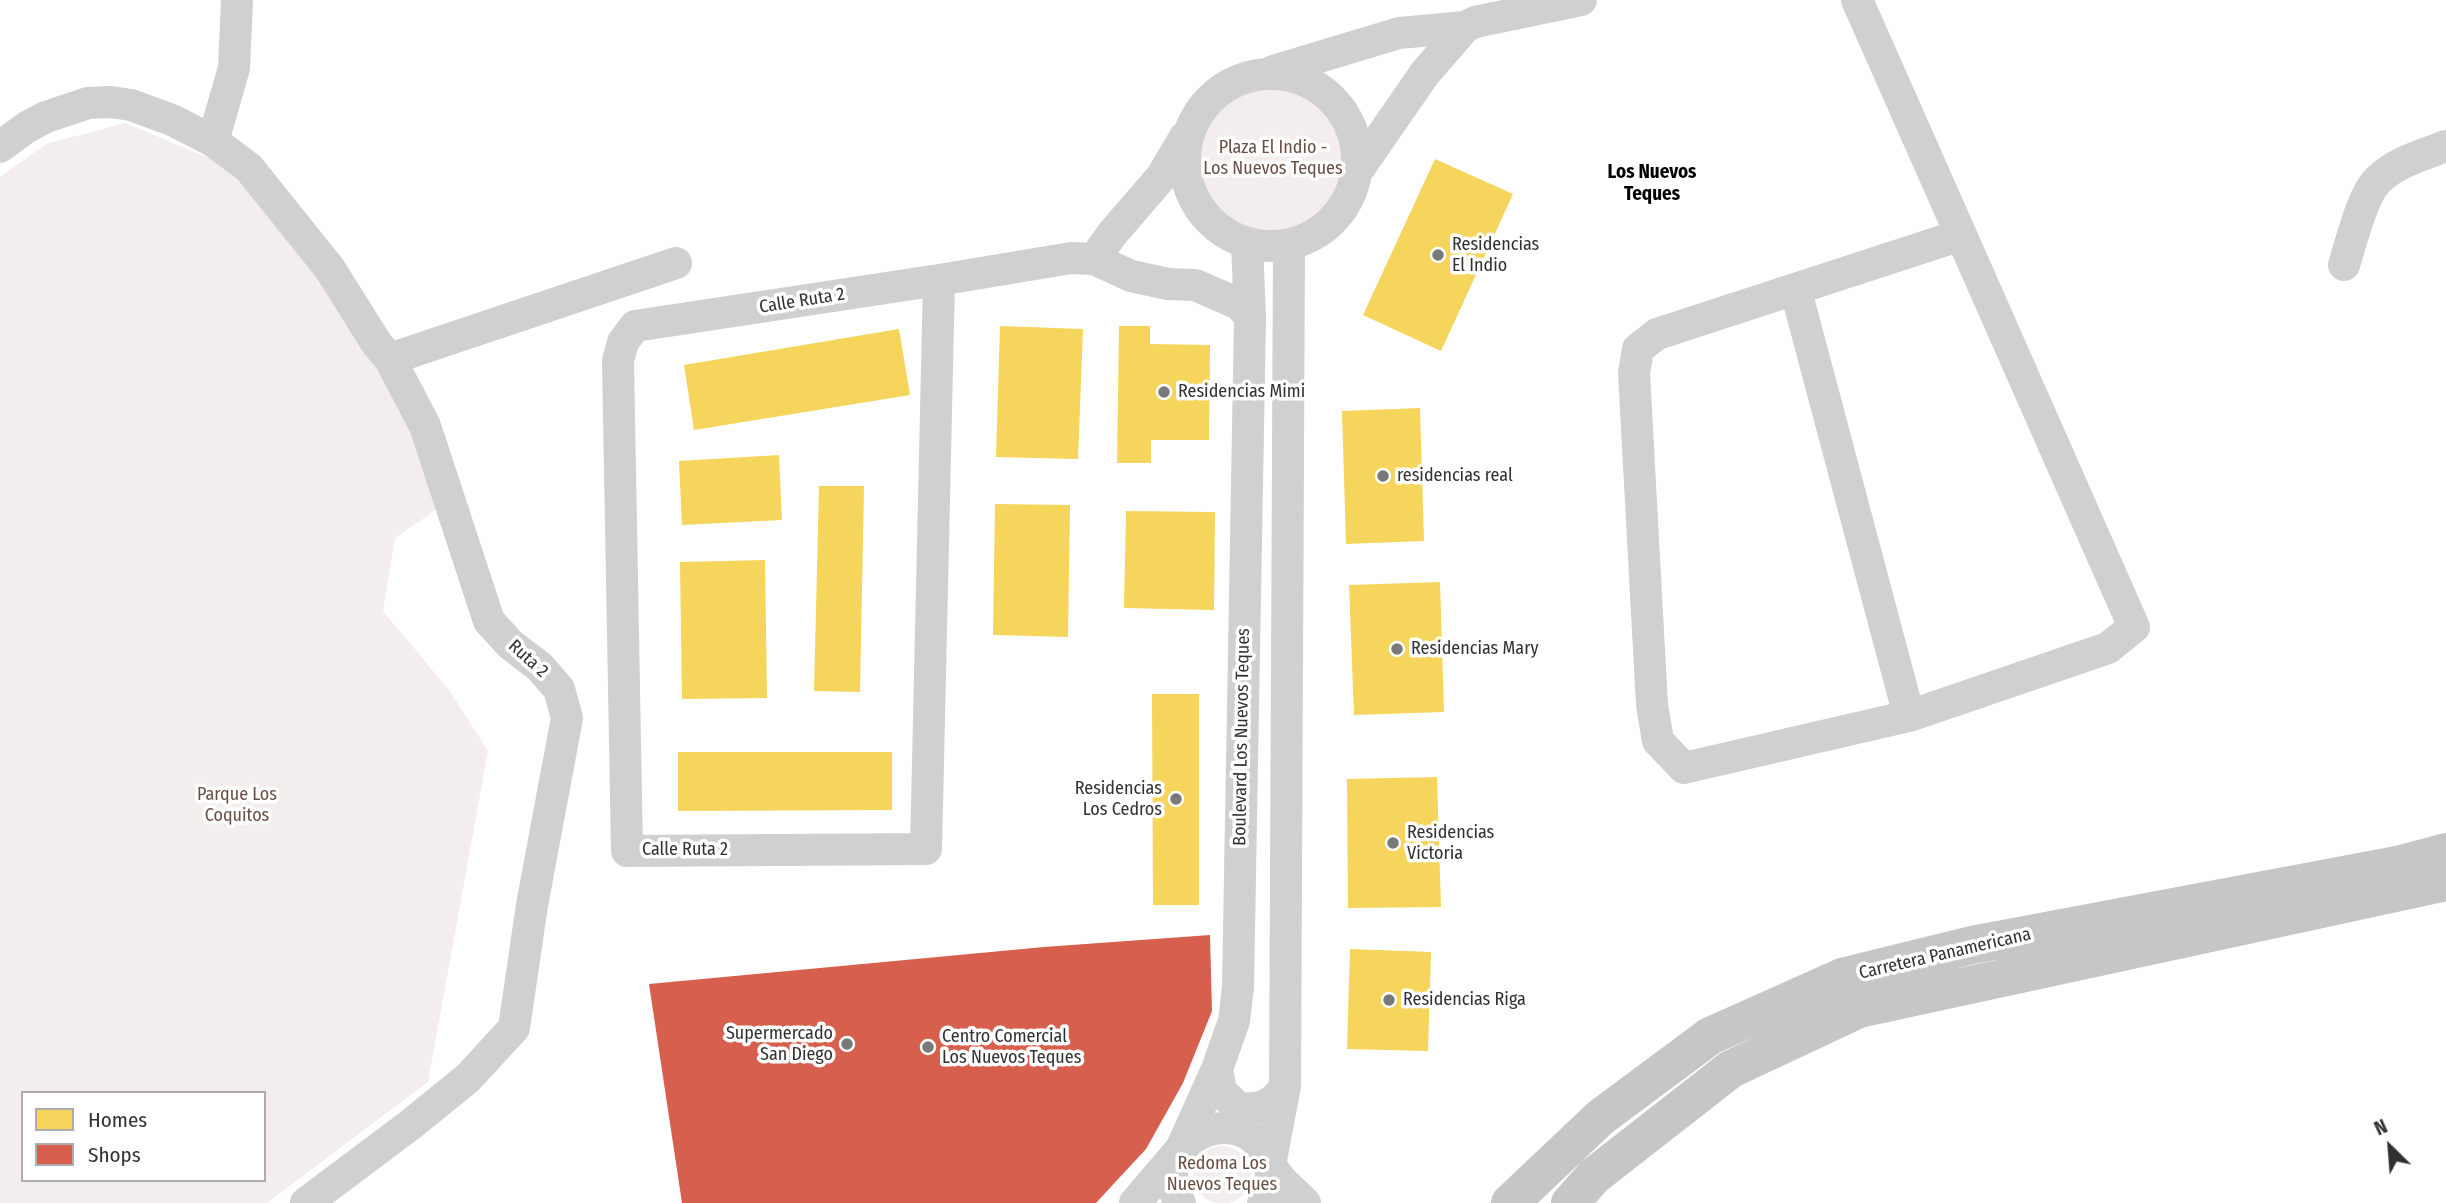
<!DOCTYPE html>
<style>
body{margin:0}
#map{position:relative;width:2446px;height:1203px;overflow:hidden;background:#fff;font-family:"Fira Sans Condensed",sans-serif}
canvas{display:block}
.legend{position:absolute;left:21px;top:1091px;width:245px;height:91px;box-sizing:border-box;background:#fff;border:2px solid #adadad;margin:0;padding:9px 12px;list-style:none;font-size:21px;color:#313131}
.legend li{display:flex;align-items:center;gap:14px;height:35px}
.legend b{width:35px;border:2px solid #adadad}
.north{position:absolute;left:2355px;top:1112px;width:70px;height:70px;-webkit-text-stroke:5px #fff;paint-order:stroke;rotate:335deg;font-size:19px;font-weight:700;line-height:28px;text-align:center;color:#313131}
.north::after{content:'';display:block;margin:auto;width:24px;height:32px;background:#313131;clip-path:polygon(50% 0,100% 100%,50% 72%,0 100%)}
</style>
<div id="map">
<canvas width="2446" height="1203"></canvas>
<ul class="legend">
<li><b style="height:19px;background:#f6d55c"></b>Homes</li>
<li><b style="height:19px;background:#d6604d"></b>Shops</li>
</ul>
<div class="north">N</div>
</div>
<script>
const g = document.querySelector('canvas').getContext('2d');
g.lineJoin = 'round';
function fillPath(path, color) { g.fillStyle = color; g.fill(path, 'evenodd'); }
function strokePath(path, color, width, dash) { g.strokeStyle = color; g.lineWidth = width; g.lineCap = dash ? 'butt' : 'round'; g.setLineDash(dash || []); g.stroke(path); }
function write(font, color, halo, rows, align = 'center') {
  g.font = font + ' "Fira Sans Condensed",sans-serif'; g.lineWidth = 7; g.setLineDash([]); g.textBaseline = 'middle'; g.strokeStyle = halo; g.fillStyle = color; for (const [text, x, y, turn = 0] of rows) {
    g.save(); g.translate(x, y); g.rotate((+turn || 0) * Math.PI / 180); g.textAlign = isNaN(turn) ? turn : align; if (halo) g.strokeText(text, 0, 0); g.fillText(text, 0, 0); g.restore();
  }
}
const green = new Path2D(`
 M1269,73C1289,76 1308,78 1324,91C1353,112 1367,159 1352,192C1343,212 1320,230 1300,237C1284,243 1264,242 1247,243C1227,229 1206,214 1195,190C1182,159 1193,113 1219,91C1232,80 1253,77 1269,73Z
 M125,123L236,169L312,262L404,396L449,501L395,538L383,611L449,690L488,751L428,1082L267,1203H0V177L46,144ZM23,1093H264V1180H23Z
 M1193 1175a29 29 0 1 1 58 0a29 29 0 1 1-58 0Z`);
const homes = new Path2D(`
 M1435,159L1513,194L1441,351L1363,315Z
 M1000,326L1083,329L1078,459L996,457Z
 M1119,326H1150V344L1210,345L1209,440H1151V463H1117Z
 M899,329L910,395L694,430L684,365Z
 M1420,408L1424,541L1346,544L1342,411Z
 M779,455L782,520L682,525L679,461Z
 M819,486H864L860,692L814,691Z
 M995,504L1070,505L1068,637L993,635Z
 M1126,511L1215,512L1214,610L1124,608Z
 M765,560L767,698L682,699L680,562Z
 M1440,582L1444,712L1354,715L1349,585Z
 M1152,694H1199V905H1153Z
 M678,752H892V810L678,811Z
 M1437,777L1441,907L1348,908L1347,779Z
 M1350,949L1431,952L1428,1051L1347,1049Z`);
const shops = new Path2D(`
 M1210,935L1212,1011L1183,1083L1146,1149L1096,1203H682L649,984L1044,947Z`);
const street = new Path2D(`
 M1857,0L1961,235
 M1273,71L1399,33L1465,27
 M1185 160a86 86 0 1 1 172 0a86 86 0 1 1-172 0Z
 M213,141L234,68L237,0
 M0,147L27,127L46,117L88,103L111,102L131,105L172,120L213,141L249,168L330,269L377,344L390,359L425,426L489,621L511,645L540,667L559,689L567,718L532,905L514,1028L468,1078L410,1125L306,1203
 M1358,170L1425,73L1465,27L1475,22L1581,0
 M1961,235L2134,627L2108,648L1909,716L1684,768L1658,741L1652,705L1634,373L1638,349L1657,334Z
 M1289,245L1285,1086L1270,1165L1281,1180L1305,1203
 M1094,259L1112,234L1162,176L1185,137
 M2344,265C2351,243 2362,195 2378,180C2396,162 2423,155 2446,146
 M939,280L926,849L627,851L618,361L623,342L635,326L939,280L1071,258L1094,259L1131,276L1168,284L1195,285L1239,304L1250,317
 M1796,291L1909,716
 M390,359L676,263
 M1217,1069L1221,1091L1238,1108C1259,1110 1275,1105 1285,1086
 M1135,1203L1181,1149L1217,1069L1234,1021L1238,987L1250,317L1247,243
 M1180,1203C1143,1139 1246,1094 1269,1162C1273,1175 1271,1192 1263,1203`);
const primary = new Path2D(`
 M1510,1203L1601,1117L1710,1036L1842,977L1972,945L2397,865L2446,852
 M1570,1203L1594,1176L1731,1069L1859,1009L2446,882`);
const markers = [
 [1438,255,7,"#797979"],
 [1164,392,7,"#797979"],
 [1383,476,7,"#797979"],
 [1397,649,7,"#797979"],
 [1176,799,7,"#797979"],
 [1393,843,7,"#797979"],
 [1389,1000,7,"#797979"],
 [847,1044,7,"#797979"],
 [928,1047,7,"#797979"]
];
const parkNames = [
 ["Plaza El Indio -",1273,148],
 ["Los Nuevos Teques",1273,169],
 ["Parque Los",237,795],
 ["Coquitos",237,816],
 ["Redoma Los",1222,1164],
 ["Nuevos Teques",1222,1185]
];
const poiNames = [
 ["Residencias",1452,245],
 ["El Indio",1452,266],
 ["Residencias Mimi",1178,392],
 ["residencias real",1397,476],
 ["Residencias Mary",1411,649],
 ["Residencias",1162,789,"right"],
 ["Los Cedros",1162,810,"right"],
 ["Residencias",1407,833],
 ["Victoria",1407,854],
 ["Residencias Riga",1403,1000],
 ["Supermercado",833,1034,"right"],
 ["San Diego",833,1055,"right"],
 ["Centro Comercial",942,1037],
 ["Los Nuevos Teques",942,1058]
];
const streetNames = [
 ["Calle Ruta 2",802,301,-9],
 ["Ruta 2",528,659,42],
 ["Boulevard Los Nuevos Teques",1242,737,-89],
 ["Calle Ruta 2",685,850],
 ["Carretera Panamericana",1945,954,-13]
];
const neighbourhoodNames = [
 ["Los Nuevos",1652,173],
 ["Teques",1652,195]
];
fillPath(green, '#f3eeed');
fillPath(homes, '#f6d55c');
fillPath(shops, '#d6604d');
strokePath(street, '#d0d0d0', 32);
strokePath(primary, '#c6c6c6', 38);
for (const [x, y, r, color] of markers) { const dot = new Path2D(); dot.arc(x, y, r, 0, 2 * Math.PI); g.fillStyle = color; g.fill(dot); strokePath(dot, '#fff', 2.5); }
write('18px', '#694f43', '#fff', parkNames);
write('18px', '#313131', '#fff', poiNames, 'left');
write('18px', '#313131', '#fff', streetNames);
write('bold 19px', '#000', '#fff', neighbourhoodNames);
</script>
